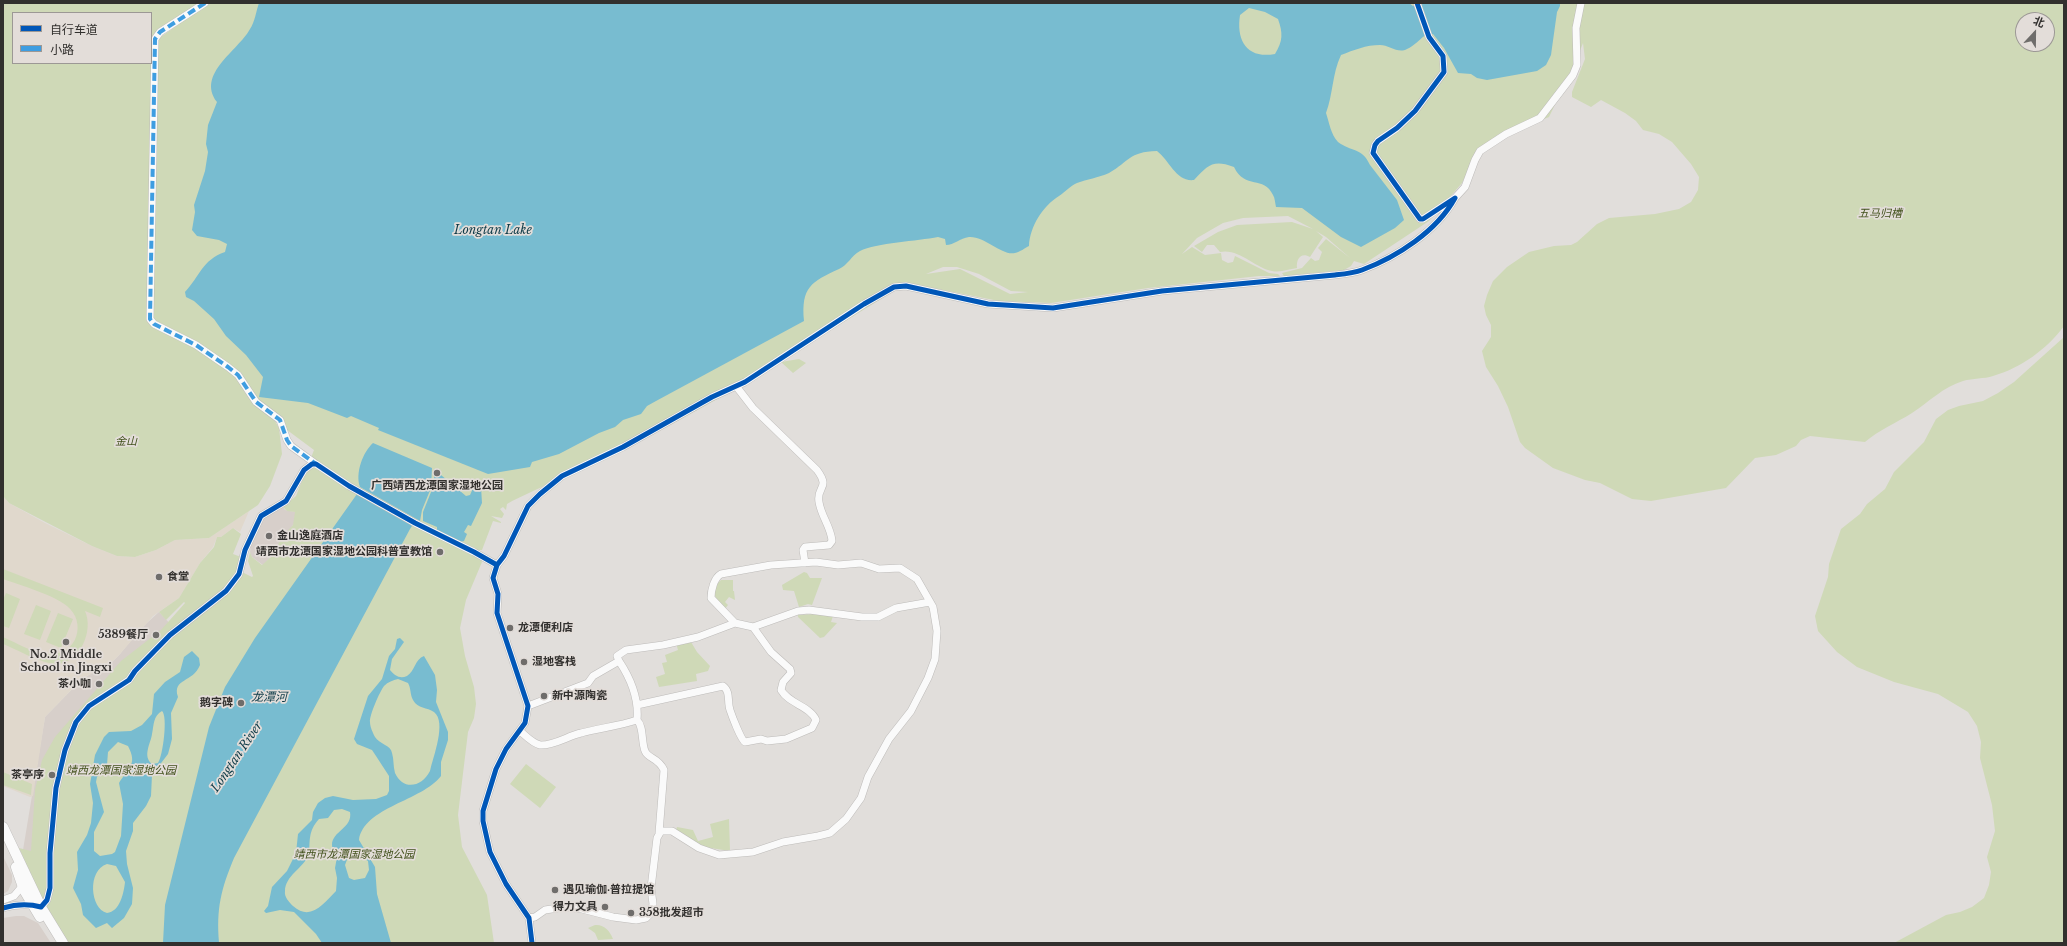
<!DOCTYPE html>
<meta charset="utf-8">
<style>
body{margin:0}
#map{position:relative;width:2067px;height:946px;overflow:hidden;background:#e1dedb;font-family:"Libre Baskerville","Noto Sans SC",serif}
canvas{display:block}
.frame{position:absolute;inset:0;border:4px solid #32302e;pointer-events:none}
.legend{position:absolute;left:12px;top:12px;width:140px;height:52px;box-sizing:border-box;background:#e3ddd9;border:1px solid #9c9895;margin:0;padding:5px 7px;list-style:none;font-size:12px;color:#32302e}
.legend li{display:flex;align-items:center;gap:8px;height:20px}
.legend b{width:20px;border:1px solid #9c9895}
.north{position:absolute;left:2015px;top:12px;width:40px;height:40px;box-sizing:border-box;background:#e3ddd9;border:1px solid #9c9895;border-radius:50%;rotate:22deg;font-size:11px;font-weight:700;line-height:16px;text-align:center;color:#32302e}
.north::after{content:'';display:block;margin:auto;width:14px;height:18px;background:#6f6d6b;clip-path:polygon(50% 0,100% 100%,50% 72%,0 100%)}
</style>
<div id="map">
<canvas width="2067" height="946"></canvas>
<div class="frame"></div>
<ul class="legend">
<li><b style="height:5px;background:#0057b8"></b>自行车道</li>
<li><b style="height:5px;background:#3e9de1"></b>小路</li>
</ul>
<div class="north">北</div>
</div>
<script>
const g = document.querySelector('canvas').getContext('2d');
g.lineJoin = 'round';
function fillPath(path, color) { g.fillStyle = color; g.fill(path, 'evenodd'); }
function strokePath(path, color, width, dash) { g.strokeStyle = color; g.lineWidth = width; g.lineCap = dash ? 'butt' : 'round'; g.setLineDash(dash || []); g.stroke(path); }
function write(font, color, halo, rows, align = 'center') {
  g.font = font + ' "Libre Baskerville","Noto Sans SC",serif'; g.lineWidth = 3.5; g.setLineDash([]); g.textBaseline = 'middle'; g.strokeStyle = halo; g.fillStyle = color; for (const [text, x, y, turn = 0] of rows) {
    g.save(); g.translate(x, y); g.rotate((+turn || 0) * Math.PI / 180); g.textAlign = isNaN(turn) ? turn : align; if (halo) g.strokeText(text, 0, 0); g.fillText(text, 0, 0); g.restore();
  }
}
const built = new Path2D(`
 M283,507L285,510L295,512V522L272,556L263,565L252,557L250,552L251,545L263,518Z
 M159,612L175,629L48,855L23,850L45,717L82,679L113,661L120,654L138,631Z
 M3,856L12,875V882L8,891L3,894Z
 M16,916H24L38,923L51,943H3V918Z`);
const education = new Path2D(`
 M3,496L9,503L45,523L92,546L117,556L135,557L156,550L175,540L209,538L249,511L240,532L233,528L221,537H217L213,547L200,563L179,598L153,616L120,654L113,661L82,679L45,717L33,796L30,797L3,786Z`);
const green = new Path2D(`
 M3,3H202L172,20L158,39L208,3H2064V326C2047,349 2021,368 1993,376C1984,379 1973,378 1963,381C1943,387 1929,402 1912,413C1896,423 1879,430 1865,442L1810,436L1801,440L1796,446L1776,455L1755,458L1726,488L1651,501L1632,499L1600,483L1585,480L1553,468L1525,448L1520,442L1508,407L1498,386L1486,367L1482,351L1491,337V325L1486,315L1484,306L1487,295L1493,281L1507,267L1529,252L1554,246L1571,245L1577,242L1597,224L1609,218L1655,214L1679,209L1691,202L1698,190L1699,177L1691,164L1672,142L1659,134L1643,130L1636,121L1625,113L1601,100L1591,107L1572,97V92L1585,59L1583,43L1576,61L1549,117L1520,129L1476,154L1462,183L1429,221L1364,264L1354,261L1351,266L1344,270L1284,276L1282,273L1302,268L1311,258L1315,261L1319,260L1322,252L1318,248L1326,239L1350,258L1326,237L1316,231L1323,237L1310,257C1301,252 1296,259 1297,268C1288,269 1281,273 1272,271C1255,268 1239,248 1220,252L1214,245H1207L1202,252L1194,246L1218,232L1237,225L1292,222L1313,229L1288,216L1243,218L1223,223L1197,238L1182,254L1192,247L1205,255L1221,253L1222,260L1228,263L1233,262L1235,256L1269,273L1278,274L1280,276H1259L1148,288L1051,303L999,301L907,283L730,392L663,429L553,481C538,490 522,495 507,504L506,510L503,507L500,509L504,514L502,518L491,516L501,522V523L493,521L482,550H479L478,553L482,562L466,600L460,628L465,656L474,687L476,704L474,718L468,732L458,815L462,847L487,895L494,943H62L19,848L31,851L35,790L42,760L55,737L121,661L161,630L185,603L184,602L166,620L159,612L179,598L200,563L214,547L217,537H221L233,528L241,534L233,554L241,557L240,571L252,577L253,576L248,561L250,552L252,557L262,565L272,556L282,537L293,525L295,512L287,511L283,507L296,496L314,450L275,421L279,428L282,454L270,486L258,505L209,538L175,540L156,550L135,557L117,556L92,546L9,503L3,496ZM13,13H151V63H13ZM2023,20H2047V44H2023ZM943,267H957L979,274L1011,291L1028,292L1010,294L960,269L926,274Z
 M2064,337V943H1894L1946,915L1960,912L1972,907L1984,898L1989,885L1991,872L1987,857L1995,831L1992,805L1980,758L1981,742L1977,726L1968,712L1938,694L1894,682L1857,667L1837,652L1818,631L1815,616L1828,577L1829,564L1841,529L1860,514L1867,504L1885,489L1894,472L1924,442L1936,419L1948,410L1959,406L1983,401L1998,393L2014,382Z
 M799,359L806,363L793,373L781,362Z
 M3,569L103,608L100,617L85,611C94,631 80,663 56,664C42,664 16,649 3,644V637C17,643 36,655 52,654C77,654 87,622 67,606C54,595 20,585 3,579Z
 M804,572L807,573L810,578H822L812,605L808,604L799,607L794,591L783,590L782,585Z
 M721,580H733V591H734L735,600L729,597L725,602L728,605L724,610C716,601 709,590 721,580Z
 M6,593L20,599L9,628L3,626V600Z
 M36,605L51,611L40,640L24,634Z
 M58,613L73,619L61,648L46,642Z
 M816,614L833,616L831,622L837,623L824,637L820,638L798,617V615Z
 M691,642L697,652L710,666L708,671L696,674L697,681L659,687L656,677L665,674L662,663L667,662L665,655L678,650L676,643Z
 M526,764L556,787L540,808L510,784Z
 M3,772L32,784L31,795L3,785Z
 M729,819L730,851L704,847L676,830L677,827L693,830L698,841L713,837L710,824Z
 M595,925C604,924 610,931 613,939L598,940L595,933L588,928Z`);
const water = new Path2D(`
 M259,3H1409L1413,6L1420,3H1560V6L1557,12L1551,55L1546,65L1537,71L1487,80L1477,78L1471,74L1458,73L1444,48L1433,34H1427C1421,38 1414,46 1407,49C1398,54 1389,45 1380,45C1366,45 1354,50 1341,55C1332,74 1333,95 1326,113C1329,122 1331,135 1338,142C1351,152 1362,147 1370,165L1397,200L1404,220L1395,228L1361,247L1341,237L1302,208L1276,207C1275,203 1275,198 1273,195C1264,175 1245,190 1234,167C1213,159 1208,165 1194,180C1176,182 1170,161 1157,151C1128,152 1130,161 1109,173C1098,178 1087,179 1077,183C1070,186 1065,192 1059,196C1043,206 1030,226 1029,246C1025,248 1020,252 1015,253C1002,256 985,236 969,237C960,238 954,245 946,245L945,239L938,237C918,241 876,243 860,251C851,256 848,265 839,269C811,282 801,287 804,321L656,401L647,406L641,414L623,420L615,427L599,433L559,454L532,462L530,467L488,474L378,430L379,428L351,416L347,418L308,403L259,397L263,377L246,355L226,336L214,319L194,301L186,297L185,292C200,276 202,260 225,252L227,244L219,240L197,236L192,230L195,212L194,205L205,171L208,152L206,144L208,125L217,102C196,74 238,51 250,29C255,22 256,11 259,3ZM1249,8L1265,12L1278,19C1283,33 1283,41 1275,54C1247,59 1236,41 1240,15Z
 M373,443L432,468L431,488L422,510L420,521L360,487C355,473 363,452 373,443Z
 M435,470L466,496L470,495L474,486L481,487L482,503L471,526L468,525L464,532L467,534L464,541L460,542L437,530V527L423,521V512L433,487Z
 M357,494L409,523L412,526L410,529L234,858C221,889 216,909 219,943H163L165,905L209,727L225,687L255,638Z
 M400,638L404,642L392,659L390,670C395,676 400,679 407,676C415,671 415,659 424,656L435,675L437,690L436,702L448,732V740L441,762V776C422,801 364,807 359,840L375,867L377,894L391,943H322L316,934L294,912L280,910L266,913L264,911L268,906L272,887L287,871L296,853L298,834L312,820L313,812L318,803L325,798L333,796L353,800L376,799L387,795L389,791V776L376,756L372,750L357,744L354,739L368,696L382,679L389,656L395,649L397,639ZM398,679L408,683C411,688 410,695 413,700C418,709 427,707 434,712C447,722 433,757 430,771C422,787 403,791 395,773C393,766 394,759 392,753C391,745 379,744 375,737C373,733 370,727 370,722C369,716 380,691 384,686C388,682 393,680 398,679ZM342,809L350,812C353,828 332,831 332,845C332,850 336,853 337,857L335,868L337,878L336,891C324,903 311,922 293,906C289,902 284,897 285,891C285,876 303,868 309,855C310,841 308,831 319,819L328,818L334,810ZM352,855H359L368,861L369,870L365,878L354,880L349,878L345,865L348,857Z
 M192,651L199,658L200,665C193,683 172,678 178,697L171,713L172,739L168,754L152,775L151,796L146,806L133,823V831L126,851L127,864L133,888L132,904L124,918L112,928L107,923L96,928L83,915L81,904L73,888L78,870L77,852L87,835L91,823L93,803L90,784L95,755L104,737L109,732L131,731L142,725L152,714L154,694L165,682L180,672L184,657ZM162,711C168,716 163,756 158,763L152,764C142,756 151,743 152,734C154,725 153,716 162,711ZM118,742L128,746C138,765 128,768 119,783L123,804L121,836L115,852L112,854L100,856L94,851V832L104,812L96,782L97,777L107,765L108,752ZM107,864L116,866L125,882C124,892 120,912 107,913C90,909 87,870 107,864Z`);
const street = new Path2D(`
 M205,3L160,32L155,39L150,319L154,324L196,345L228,367L238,375L256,402L280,420L287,440L291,446L316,464
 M1455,198L1465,187L1475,160L1480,151L1506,134L1540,118L1573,75L1577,65L1576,28L1581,3
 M736,386L753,408L817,470C831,489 816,486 819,502C821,516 831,527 832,541L829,545L805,547L803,550L805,563
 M497,565L504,556L528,506L540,494L562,476L623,447L712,397L745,382L864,304L894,287L906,286L988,304L1053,308L1162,291L1335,275C1344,274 1354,273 1362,270C1397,257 1437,231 1455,198L1423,219H1420L1373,153L1375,145L1378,141L1397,128L1415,111L1444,72L1443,56L1429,37L1417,3
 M753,627L798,611L809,610L862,617H878L896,608L930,602
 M619,661C631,679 639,698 637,720
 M528,706L588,683L593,676L619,661L617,656L626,650L663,645L698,637L735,623L753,627L771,652L790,669L791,673L783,682L781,690C789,704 810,706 816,720L812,728L786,739L767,741L761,739L745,742C741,740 732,716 730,710C727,702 731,692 723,686L637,705
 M520,731C526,736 532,743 540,745C553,746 568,736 581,733C600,728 619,726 637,720C644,727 641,741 645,751C648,759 658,757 664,770L659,833
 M3,900L14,896L24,884
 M3,908C16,904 27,903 41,907L47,900L50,888V853L56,788L65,750L76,722L89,706L129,680L135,671L170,635L226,591L239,574L245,550L261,516L286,501L304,470L312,464H316L349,486L415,523L474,552L497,565L493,578L498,594L497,613L528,706L525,723L506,749L496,769L483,811V821L490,852L506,884L529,918L532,943
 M529,918L535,917L545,910L565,907L582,909L613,917L636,920L646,918L651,913L653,904L651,888L657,838L661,831H672L699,848L719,855L753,852L783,842L818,836L830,833L846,819L861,798L868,777L889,739L911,711L928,678L935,659L937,631L933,607L917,579L900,568L879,569L861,563L838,565L816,562L771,565L721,574C714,578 711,590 711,598L735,623`);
const secondary = new Path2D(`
 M3,827L41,907L63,943
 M16,867L24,890L40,917`);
const quiet = new Path2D(`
 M205,3L160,32L155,39L150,319L154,324L196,345L228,367L238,375L256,402L280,420L287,440L291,446L316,464`);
const cycleway = new Path2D(`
 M497,565L504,556L528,506L540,494L562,476L623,447L712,397L745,382L864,304L894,287L906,286L988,304L1053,308L1162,291L1335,275C1344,274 1354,273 1362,270C1397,257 1437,231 1455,198L1423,219H1420L1373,153L1375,145L1378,141L1397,128L1415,111L1444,72L1443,56L1429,37L1417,3
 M3,908C16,904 27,903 41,907L47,900L50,888V853L56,788L65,750L76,722L89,706L129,680L135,671L170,635L226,591L239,574L245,550L261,516L286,501L304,470L312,464H316L349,486L415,523L474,552L497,565L493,578L498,594L497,613L528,706L525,723L506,749L496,769L483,811V821L490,852L506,884L529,918L532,943`);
const markers = [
 [437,473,4,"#6f6d6b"],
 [269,536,4,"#6f6d6b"],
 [440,552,4,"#6f6d6b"],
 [159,577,4,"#6f6d6b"],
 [510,628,4,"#6f6d6b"],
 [156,635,4,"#6f6d6b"],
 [66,642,4,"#6f6d6b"],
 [524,662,4,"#6f6d6b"],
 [99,684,4,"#6f6d6b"],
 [544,696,4,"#6f6d6b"],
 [241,703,4,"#6f6d6b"],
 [52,775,4,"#6f6d6b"],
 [555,890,4,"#6f6d6b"],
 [605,907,4,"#6f6d6b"],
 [631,913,4,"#6f6d6b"]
];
const parkNames = [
 ["五马归槽",1880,214],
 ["金山",126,442],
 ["靖西龙潭国家湿地公园",121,771],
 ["靖西市龙潭国家湿地公园",354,855]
];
const poiNames = [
 ["广西靖西龙潭国家湿地公园",437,486,"center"],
 ["金山逸庭酒店",277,536],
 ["靖西市龙潭国家湿地公园科普宣教馆",432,552,"right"],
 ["食堂",167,577],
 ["龙潭便利店",518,628],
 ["5389餐厅",148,635,"right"],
 ["No.2 Middle",66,655,"center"],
 ["School in Jingxi",66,668,"center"],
 ["湿地客栈",532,662],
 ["茶小咖",91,684,"right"],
 ["新中源陶瓷",552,696],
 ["鹅字碑",233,703,"right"],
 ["茶亭序",44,775,"right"],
 ["遇见瑜伽·普拉提馆",563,890],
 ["得力文具",597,907,"right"],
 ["358批发超市",639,913]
];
const waterNames = [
 ["Longtan Lake",493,231],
 ["龙潭河",269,698],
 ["Longtan River",237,757,-56]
];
fillPath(built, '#d7cfca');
fillPath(education, '#e0d8cc');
fillPath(green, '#cfd9b7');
fillPath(water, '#78bcd0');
strokePath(street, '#bdbbb9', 8);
strokePath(secondary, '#bdbbb9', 11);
strokePath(street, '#fafafa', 7);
strokePath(secondary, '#fafafa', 10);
strokePath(quiet, '#3e9de1', 4, [8, 4]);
strokePath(cycleway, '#0057b8', 5);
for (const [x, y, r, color] of markers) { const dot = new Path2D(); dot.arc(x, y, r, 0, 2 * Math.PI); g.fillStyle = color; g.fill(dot); strokePath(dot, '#e3ddd9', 1.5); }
write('italic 11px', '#42511c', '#e3ddd9', parkNames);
write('bold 11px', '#32302e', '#e3ddd9', poiNames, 'left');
write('italic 12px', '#0e3b48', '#e3ddd9', waterNames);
</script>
